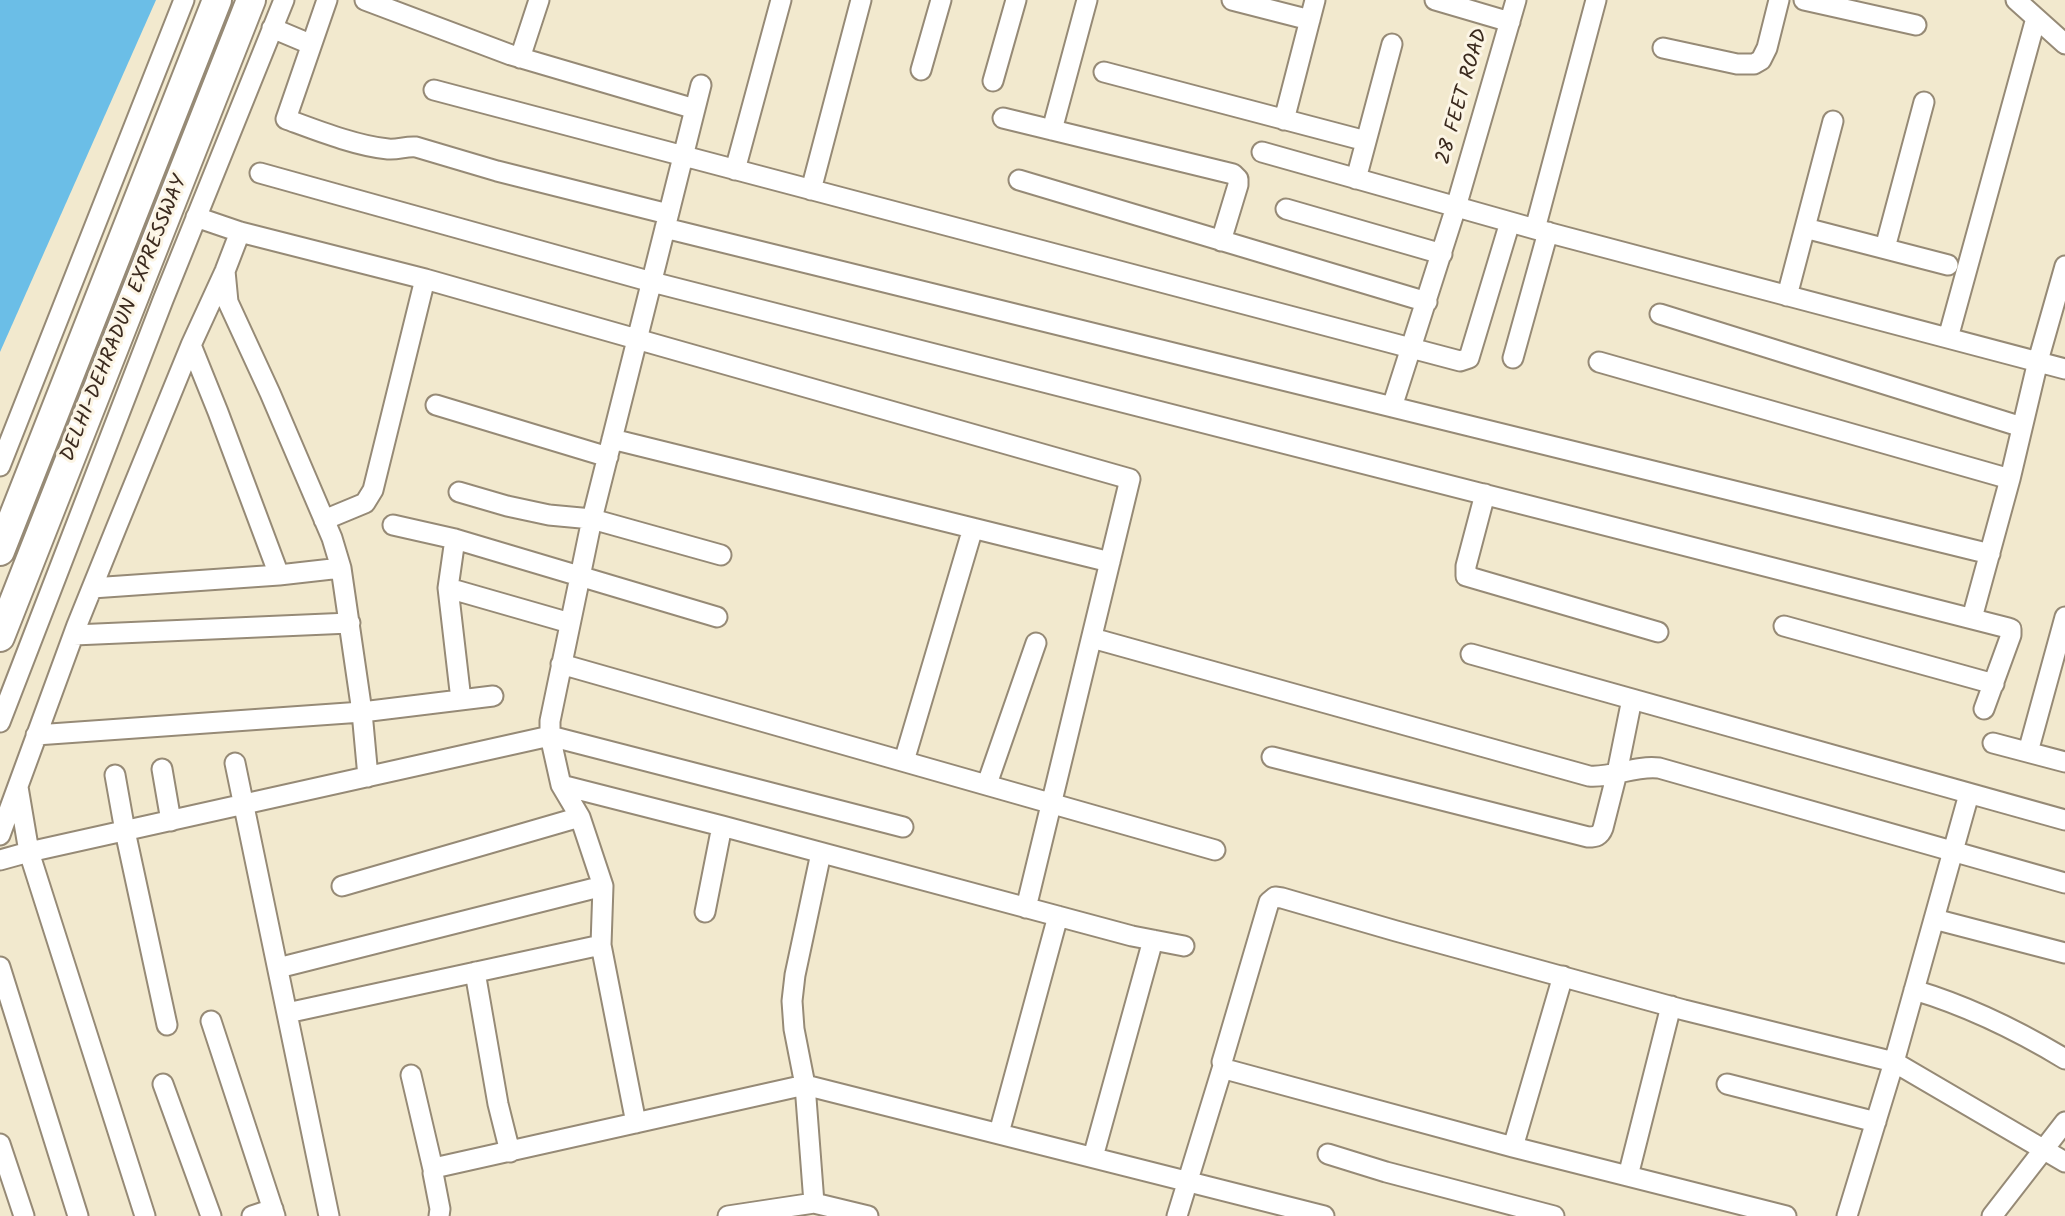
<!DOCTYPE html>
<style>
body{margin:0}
canvas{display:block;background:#f2e9ce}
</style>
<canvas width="2065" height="1216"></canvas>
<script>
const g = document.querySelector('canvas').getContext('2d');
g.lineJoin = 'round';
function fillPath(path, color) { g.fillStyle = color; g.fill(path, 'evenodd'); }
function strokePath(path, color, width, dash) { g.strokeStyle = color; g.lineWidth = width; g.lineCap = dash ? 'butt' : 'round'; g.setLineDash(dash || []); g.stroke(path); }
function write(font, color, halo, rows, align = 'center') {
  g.font = font + ' Kalam,sans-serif'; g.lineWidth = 6; g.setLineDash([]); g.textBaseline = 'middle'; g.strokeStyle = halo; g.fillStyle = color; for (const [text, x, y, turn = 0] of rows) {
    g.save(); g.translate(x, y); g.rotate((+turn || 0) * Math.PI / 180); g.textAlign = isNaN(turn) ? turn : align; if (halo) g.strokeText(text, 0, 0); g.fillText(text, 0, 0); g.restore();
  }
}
const water = new Path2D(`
 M0,0H156L0,352Z`);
const minor = new Path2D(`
 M327,0L286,119C316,130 356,146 388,149C398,150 406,146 416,147L497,171L668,214
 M365,0L511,55L695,109
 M1232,0L1310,20
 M1435,0L1510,22
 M1804,0L1916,25
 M2016,0L2065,44
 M272,28L310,44
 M1663,48L1737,64H1754L1761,60L1767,48L1779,0
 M520,58L539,0
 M921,70L941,0
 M1104,72L1366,141
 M993,81L1016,0
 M434,90L1460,361L1469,358L1510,222
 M1003,118L1233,174L1238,179V185L1221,241
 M1284,120L1315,0
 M1052,130L1087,0
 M1262,152L1535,229L2065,369
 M735,170L781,0
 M260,173L652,282L2008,628L2011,629V635L1984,709
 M1356,179L1392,44
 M1019,180L1427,302
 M811,190L861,0
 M1286,209L1442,254
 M196,217L240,232L425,279L1130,479L1026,908
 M665,228L1990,554
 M1805,228L1948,265
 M1535,229L1596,0
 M1885,248L1924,102
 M225,271L228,302L270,393L332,538L341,568L362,712L368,777
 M1787,296L1833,121
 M1660,314L2022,427
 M1948,338L2036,18
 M191,345L218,412L279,575
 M1513,358L1548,232
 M1599,362L2010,479
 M436,405L608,457
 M1392,407L1456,207L1516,0
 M612,439L1110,562
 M0,466L184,0
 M459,492L507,506L549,515L592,519L721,555
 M1485,494L1466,566V576L1658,632
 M324,520L365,503L373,490L425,279
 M393,525L455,539L717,617
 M455,539L448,588L461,700
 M92,588L279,575L341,568
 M448,588L570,623
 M1972,618L2010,479L2038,361L2065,266
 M1784,626L1994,684
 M74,635L350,623
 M1092,638L1589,776C1613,778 1635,765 1659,768L2065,883
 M1471,654L2065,820
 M561,664L1215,850
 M0,722L163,300L284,0
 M36,735L362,712L493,696
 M1993,743L2065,762
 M2028,752L2065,617
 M1272,757L1588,837C1596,837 1600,836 1603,828L1617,773L1632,699
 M904,761L973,528
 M235,763L329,1216
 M162,769L171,821
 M115,775L125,831L167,1025
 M987,784L1036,643
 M561,785L722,826L1132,936L1184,946
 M18,787L29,852L145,1216
 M0,835L77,625L117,526L191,345L225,271L240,232
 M0,860L29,852L550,736L903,827
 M342,886L580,817
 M705,912L722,826
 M1934,919L2065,953
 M0,967L78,1216
 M278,968L603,886
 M475,972L498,1104L510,1152
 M1914,990C1968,1006 2017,1030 2065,1059
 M287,1013L601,945
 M211,1021L275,1216
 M411,1075L433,1169
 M163,1084L211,1216
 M1727,1084L1876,1122
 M636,1123L601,945L603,886L580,817L561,785L550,736V721L592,519L701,85
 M999,1133L1058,916
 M0,1144L24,1216
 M1513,1147L1563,976
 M1328,1154L1386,1172L1554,1216
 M1093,1157L1153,940
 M1628,1176L1671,1006
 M814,1203L805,1085L794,1029L792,1001L795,975L821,853
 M252,1216L273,1209
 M439,1216L440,1209L433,1173L434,1168L805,1085L1324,1216
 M728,1216L814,1203L868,1216
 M1177,1216L1223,1066
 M1786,1216L1513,1147L1225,1069L1222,1062L1269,902L1275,897L1282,898L1396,931L1684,1010L1894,1062L2065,1162
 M1847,1216L1894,1062L1969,794
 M1992,1216L2065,1122`);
const highway = new Path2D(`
 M0,551L217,0
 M0,637L251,0`);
const streetNames = [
 ["28 FEET ROAD",1464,97,-74],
 ["DELHI-DEHRADUN EXPRESSWAY",126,319,-68]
];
fillPath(water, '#6bbee7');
strokePath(minor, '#968a76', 23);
strokePath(highway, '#968a76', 32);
strokePath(minor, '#fff', 19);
strokePath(highway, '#fff', 28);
write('21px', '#3b2a1e', '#fcf5e5', streetNames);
</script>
